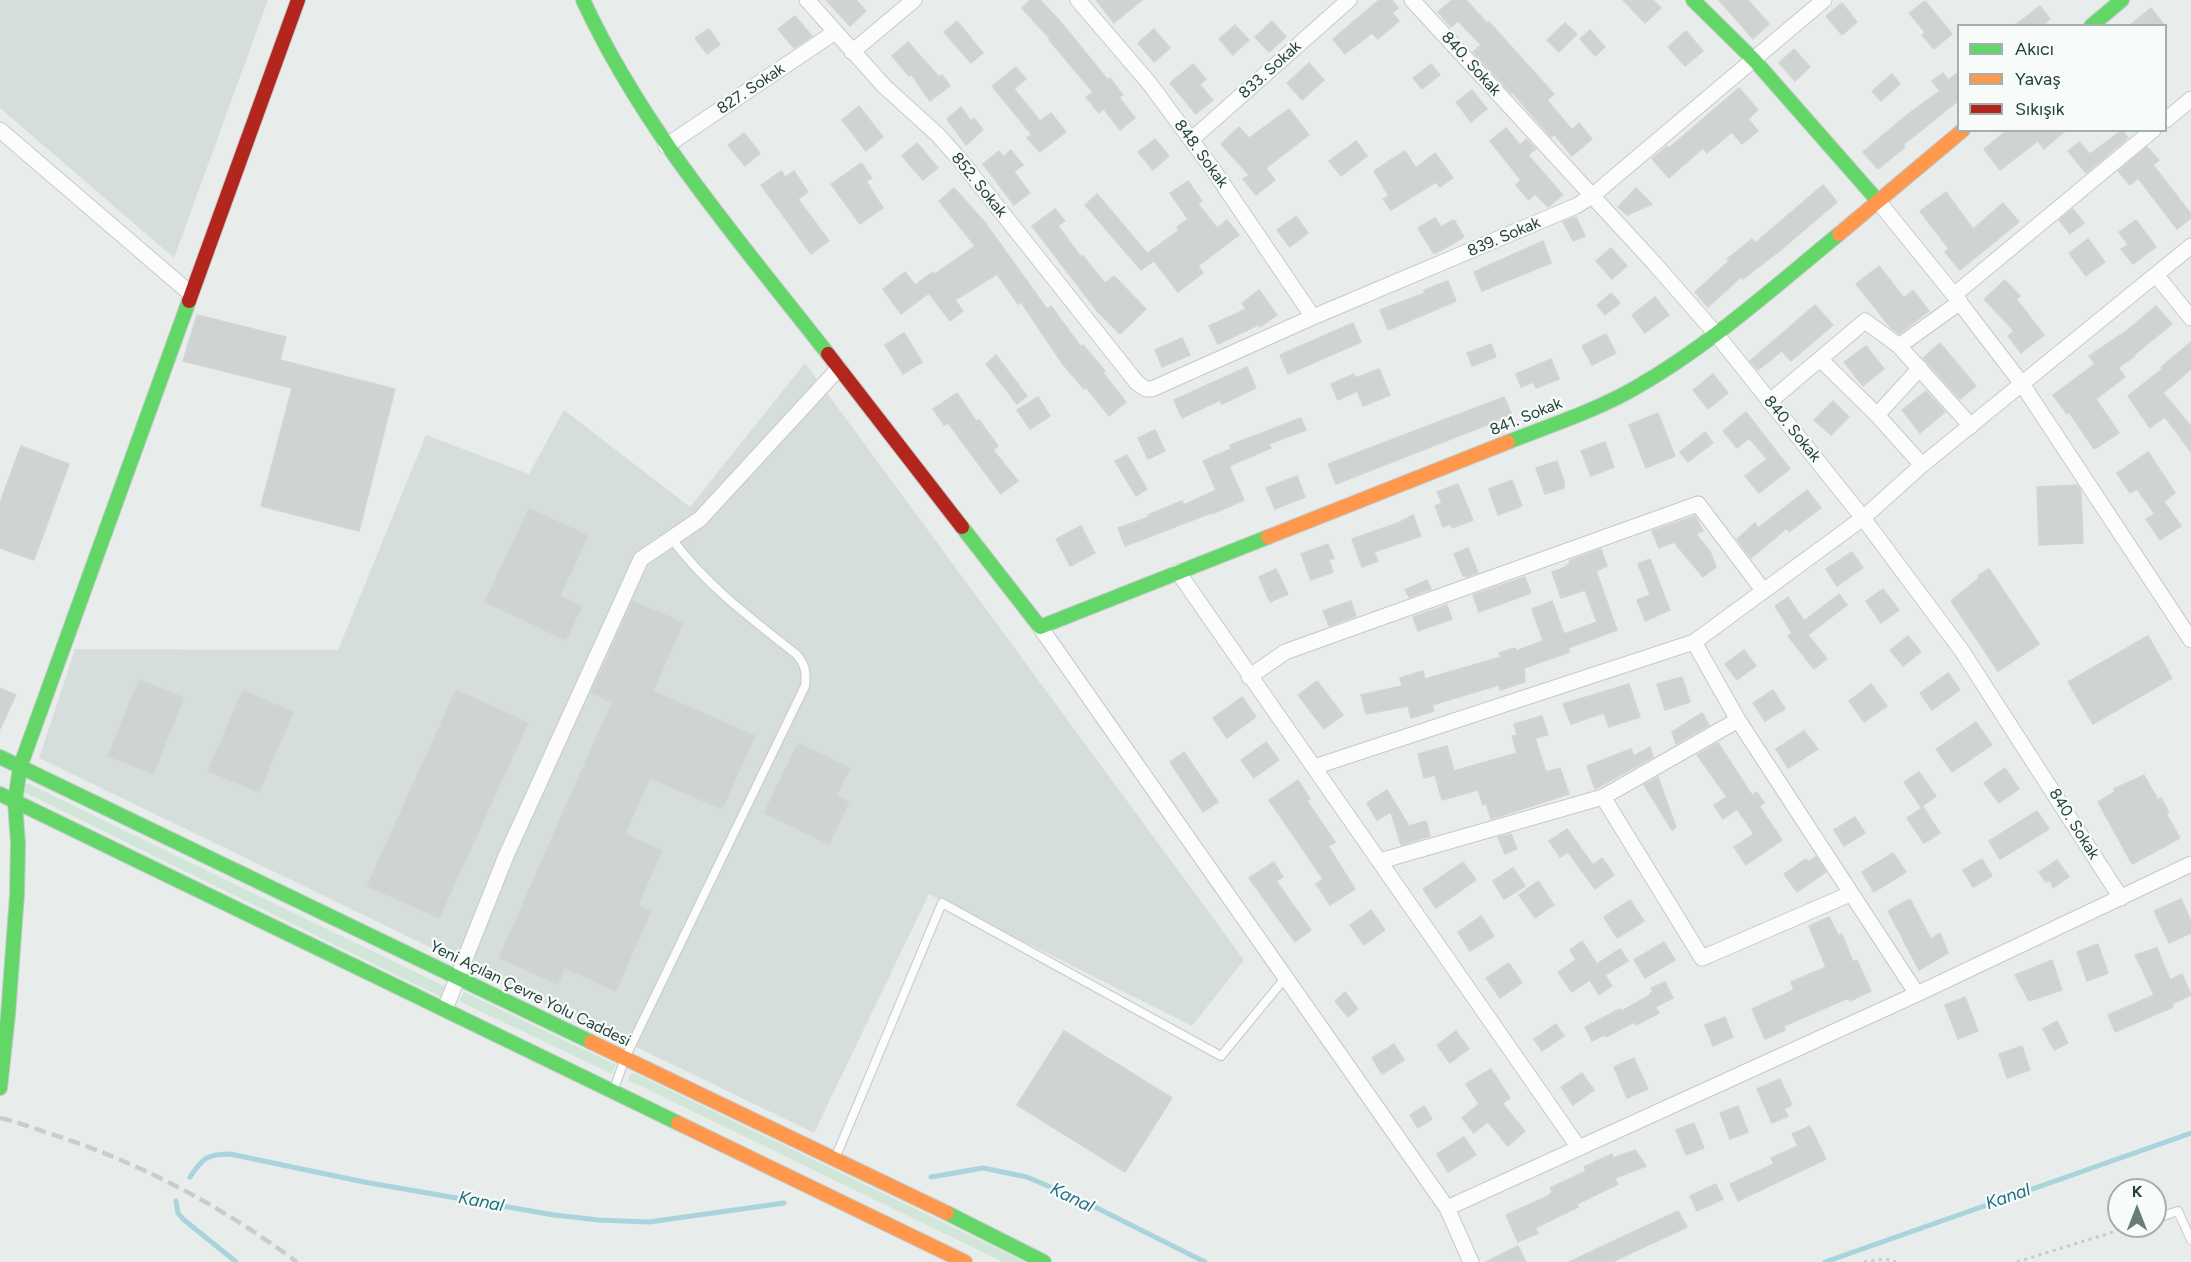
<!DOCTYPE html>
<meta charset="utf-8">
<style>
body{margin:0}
#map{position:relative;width:2191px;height:1262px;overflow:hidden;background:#e8edeb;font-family:Figtree,sans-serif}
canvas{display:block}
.legend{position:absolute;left:1957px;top:24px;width:210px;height:108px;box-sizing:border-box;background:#f7fbf9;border:2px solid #a3b1ad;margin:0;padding:8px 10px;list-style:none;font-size:18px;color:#24423a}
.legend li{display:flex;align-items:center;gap:12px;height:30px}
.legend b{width:30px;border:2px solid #a3b1ad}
.north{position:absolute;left:2107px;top:1178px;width:60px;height:60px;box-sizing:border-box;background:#f7fbf9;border:2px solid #a3b1ad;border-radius:50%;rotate:0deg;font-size:16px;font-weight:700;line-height:24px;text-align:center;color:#24423a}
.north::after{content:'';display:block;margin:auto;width:21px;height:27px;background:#697e78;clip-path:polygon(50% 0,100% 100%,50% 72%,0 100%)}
</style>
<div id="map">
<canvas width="2191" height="1262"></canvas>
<ul class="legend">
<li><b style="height:8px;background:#63d668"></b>Akıcı</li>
<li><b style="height:8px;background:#ff974d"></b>Yavaş</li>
<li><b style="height:8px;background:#b3261e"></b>Sıkışık</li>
</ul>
<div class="north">K</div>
</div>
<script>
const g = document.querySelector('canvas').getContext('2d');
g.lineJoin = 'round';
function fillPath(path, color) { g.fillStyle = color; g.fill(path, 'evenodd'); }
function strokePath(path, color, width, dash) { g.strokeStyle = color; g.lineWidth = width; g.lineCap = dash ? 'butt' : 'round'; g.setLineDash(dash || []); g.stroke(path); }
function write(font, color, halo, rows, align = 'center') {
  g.font = font + ' Figtree,sans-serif'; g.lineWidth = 4.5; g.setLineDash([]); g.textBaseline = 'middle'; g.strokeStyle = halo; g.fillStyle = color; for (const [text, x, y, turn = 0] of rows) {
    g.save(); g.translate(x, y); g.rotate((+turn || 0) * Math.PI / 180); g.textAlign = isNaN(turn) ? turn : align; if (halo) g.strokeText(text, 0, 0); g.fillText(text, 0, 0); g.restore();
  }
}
const built = new Path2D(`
 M0,0H268L174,258L0,108Z
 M805,363L1244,960L1192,1026L929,894L814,1133L39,758L75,649L338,650L426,435L529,474L564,410L690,507Z`);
const green = new Path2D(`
 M27,783L446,987L441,997L22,791Z
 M464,992L616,1065L612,1074L459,1001Z
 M632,1072L1025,1262H1003L628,1080Z`);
const stream = new Path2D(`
 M190,1177C203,1158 207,1154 230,1154L364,1182L554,1215L599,1220L649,1222L784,1203
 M931,1177L983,1168L1027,1177L1085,1202L1205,1262
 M176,1201L178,1213L183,1219L236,1262
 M1825,1262L2191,1133`);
const building = new Path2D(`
 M826,0H856L866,11L850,26Z
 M1030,0H1040L1059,20L1108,80L1110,78L1123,95L1119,97L1135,118L1120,130L1104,109L1099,113L1086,97L1093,92L1049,40L1050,39L1022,8Z
 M1096,0H1142L1114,23Z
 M1379,0H1392L1398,8L1392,13L1399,21L1378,39L1372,33L1345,54L1333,39Z
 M1452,0H1466L1488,24L1489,22L1554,94L1547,100L1572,130L1579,123L1592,139L1572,156L1554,134L1551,137L1512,92L1511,93L1473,52L1481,45L1458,21L1451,27L1438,12Z
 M1623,0H1653L1661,8L1645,23Z
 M1719,0H1748L1769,24L1753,39Z
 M1925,1L1952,34L1934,49L1922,35L1925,32L1909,13Z
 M1842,3L1857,22L1842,35L1826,16Z
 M2040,6L2050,19L2042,26H2014Z
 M2151,8L2165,26H2129Z
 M795,16L812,36L794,48L778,29Z
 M957,21L983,53L971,63L944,32Z
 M1272,21L1286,37L1269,52L1255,37Z
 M1565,23L1577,34L1559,52L1547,40Z
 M1235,25L1249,40L1233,55L1219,39Z
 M709,29L720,45L707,54L695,38Z
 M1154,29L1170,48L1154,62L1138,43Z
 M1590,30L1605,47L1595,56L1580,39Z
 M1686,31L1703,51L1685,66L1668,47Z
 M908,42L939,77L942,75L950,86L930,101L911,74L909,76L892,56Z
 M1794,49L1810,67L1795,81L1779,63Z
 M1309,63L1324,80L1302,100L1287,83Z
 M1193,64L1206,79L1200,85L1213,100L1196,114L1170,83Z
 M1431,64L1440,75L1422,89L1413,78Z
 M1016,67L1026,79L1014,89L1040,121L1051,113L1066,132L1040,152L1027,138L1032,135L992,86Z
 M1959,72V100L1903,145L1905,147L1878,169L1863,152L1908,114L1940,91L1932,81L1943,73L1948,80Z
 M1892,74L1900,84L1881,101L1872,91Z
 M1739,88L1758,110L1748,119L1758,131L1742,144L1732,132L1707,153L1703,148L1669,178L1652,159L1667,146L1669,148Z
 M1472,90L1487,109L1471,122L1456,102Z
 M859,106L883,137L866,151L842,120Z
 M961,107L971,121L974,118L983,130L966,145L947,119Z
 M1289,109L1309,135L1266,168L1275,180L1256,195L1243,179L1249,175L1221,144L1239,127L1249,138Z
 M1506,128L1520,145L1526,139L1536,149L1528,155L1563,195L1548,207L1535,194L1529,200L1516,185L1521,180L1490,141Z
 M2007,130H2066L2044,149L2038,141L2000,170L1984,149Z
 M2122,130L2128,138L2086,173L2068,151L2079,142L2090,154Z
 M744,133L760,153L745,166L728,145Z
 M1155,139L1169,156L1153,170L1138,152Z
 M1356,141L1367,156L1341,176L1329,161Z
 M917,143L938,168L923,180L902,156Z
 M2147,147L2159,160L2153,165L2191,214V218L2177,229L2138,178L2130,185L2118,171Z
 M1011,150L1023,165L1014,172L1030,193L1014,205L983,164L999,151L1003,157Z
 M1405,151L1416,168L1435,153L1453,178L1440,187L1436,182L1391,210L1383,199L1389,196L1374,171Z
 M861,163L872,178L866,181L883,208L860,224L831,184Z
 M781,171L785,177L794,171L808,192L798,199L829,241L811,254L761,185Z
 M1188,181L1202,201L1198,204L1217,228L1227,220L1239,235L1198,266L1203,273L1178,292L1148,253L1179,230L1177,227L1188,219L1170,193Z
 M1823,185L1837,202L1782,249L1743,279L1741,277L1708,307L1695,292L1729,261L1727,259L1752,239L1755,243Z
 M954,188L983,220L1047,309L1051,306L1081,347L1083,345L1105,371L1103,373L1126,402L1109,416L1086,387L1084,389L1062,363L1021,302L1018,304L997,274L955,300L963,311L950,321L929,293L901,314L883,289L905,272L915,285L933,272L935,274L975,246L939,201Z
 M1636,188L1652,204L1627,215L1618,207Z
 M1946,192L1973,229L2003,203L2019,222L1960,270L1945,252L1949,249L1920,211Z
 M1097,194L1154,261L1141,270L1085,205Z
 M1055,209L1065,221L1058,226L1081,257L1083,256L1105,283L1114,276L1146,309L1120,334L1098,312L1032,226Z
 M2073,209L2084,223L2070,234L2059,220Z
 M1296,216L1308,233L1290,247L1277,230Z
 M1576,217L1585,236L1573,241L1563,222Z
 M1435,218L1441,227L1454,220L1464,237L1434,254L1418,228Z
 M2136,220L2156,247L2133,264L2121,249L2128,245L2119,232Z
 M2088,239L2105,262L2086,276L2069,253Z
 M1543,241L1551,263L1482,291L1474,272Z
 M1611,248L1627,266L1612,279L1596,261Z
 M1879,266L1904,298L1913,290L1929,311L1899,334L1891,328L1856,284Z
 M2005,280L2020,296L2016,299L2044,335L2021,353L2008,336L2014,331L1984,299Z
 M1448,281L1456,301L1388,330L1380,310L1425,293L1424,290Z
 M1259,290L1277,315L1260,327L1258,325L1218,344L1209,326L1246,309L1242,303Z
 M1611,293L1620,303L1605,315L1597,305Z
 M1655,297L1669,315L1645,333L1632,315Z
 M1815,305L1833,325L1791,361L1782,351L1758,370L1750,361Z
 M2156,306L2172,324L2134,355L2135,356L2118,368L2125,377L2096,399L2119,433L2094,449L2069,412L2067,414L2053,395L2095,364L2089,356L2129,329Z
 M197,315L286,337L280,360L395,389L359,531L261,506L292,388L183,361Z
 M1353,323L1361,342L1288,374L1280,355Z
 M904,333L922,362L903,374L885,345Z
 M1606,334L1616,353L1592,365L1582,346Z
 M1182,338L1190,355L1162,367L1155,350Z
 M2191,342V369L2163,393L2191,426V452L2165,417L2150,428L2128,396L2162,369L2161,367Z
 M1940,343L1976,386L1960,399L1923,358Z
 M1491,344L1496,357L1472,366L1467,353Z
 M1866,346L1884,369L1863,386L1844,362Z
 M996,355L1027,396L1017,404L986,364Z
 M1551,359L1559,379L1536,388L1533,382L1521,387L1516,374Z
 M1247,367L1256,388L1222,404L1220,400L1182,418L1174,400Z
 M1379,369L1390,395L1363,406L1357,391L1338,400L1331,384L1354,374L1356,378Z
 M1713,374L1728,393L1708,409L1693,390Z
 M1926,391L1945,412L1920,433L1902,410Z
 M957,393L976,421L979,420L998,446L993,450L1018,481L1001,494L948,423L944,425L933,409Z
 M1038,397L1050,416L1030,429L1017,410Z
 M1504,397L1512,415L1336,484L1328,464Z
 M1833,401L1849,417L1831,435L1814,420Z
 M1746,412L1790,469L1759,493L1745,476L1767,459L1749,438L1737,448L1723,431Z
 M1658,413L1675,456L1646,468L1629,425Z
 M1301,418L1306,430L1269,444L1271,448L1229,466L1244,500L1212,514L1211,513L1125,546L1118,528L1149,517L1148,515L1182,501L1184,505L1216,490L1203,461L1231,449L1230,445Z
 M1155,430L1165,451L1148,459L1138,438Z
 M1705,432L1713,443L1688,462L1680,452Z
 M1605,442L1614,467L1591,476L1581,451Z
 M21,446L69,464L34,560L0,548V503Z
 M2148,452L2175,493L2164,502L2181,526L2160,540L2146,519L2155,514L2137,489L2130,493L2117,473Z
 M1127,455L1147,489L1136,496L1115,461Z
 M1557,461L1564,482V488L1545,494L1536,468Z
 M1297,476L1305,497L1275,509L1266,488Z
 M1512,480L1522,506L1498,515L1489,489Z
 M1458,484L1473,520L1452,528L1450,524L1443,527L1435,506L1442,503L1437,492Z
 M2077,485L2081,491L2083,543L2039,545L2037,487Z
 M1807,490L1821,508L1789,532L1787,528L1751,558L1737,539L1755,523L1758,528Z
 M529,508L588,536L560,596L582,606L566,640L485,602Z
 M1413,515L1421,536L1374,552L1378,561L1362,567L1352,539L1398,523Z
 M1695,516L1703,531L1696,534L1710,551L1716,567L1703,577L1674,542L1659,548L1652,531Z
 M1081,526L1095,553L1070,566L1056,539Z
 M1328,544L1334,558L1329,560L1333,572L1311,580L1301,554Z
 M1468,548L1478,572L1466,577V575L1463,576L1454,554Z
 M1601,549L1607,566L1596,571L1617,630L1568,648L1570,652L1524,668L1525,682L1500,690L1499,685L1432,705L1434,711L1411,718L1408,706L1366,714L1361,695L1402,686L1400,678L1423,671L1425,679L1501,657L1499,653L1515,648L1516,651L1543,641L1532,609L1552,601L1564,634L1597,622L1585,590L1561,598L1552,572L1566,567L1565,566L1570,564L1569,561Z
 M1852,552L1863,568L1837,586L1826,569Z
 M1650,559L1670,610L1645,621L1637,600L1650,595L1638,564Z
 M1276,569L1288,594L1270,602L1259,577Z
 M1989,569L2039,644L1998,671L1951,601L1979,578L1978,576Z
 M1525,577L1531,593L1479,612L1473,595Z
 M1427,580L1431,589L1409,597L1405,590Z
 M1883,589L1899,610L1881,623L1866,601Z
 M1839,594L1847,605L1808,635L1827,659L1814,669L1788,636L1792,633L1775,606L1788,597L1804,621Z
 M633,601L683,623L653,691L755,736L722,809L650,778L625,834L662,851L638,905L651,911L616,991L565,968L558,984L499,958L612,702L591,693Z
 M1351,601L1356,616L1329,626L1323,611Z
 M1447,605L1452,619L1418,631L1413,617Z
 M1908,636L1921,652L1903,666L1890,650Z
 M2148,636L2172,678L2093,724L2068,682Z
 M1744,650L1756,666L1737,680L1725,664Z
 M1948,673L1960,690L1932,710L1920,693Z
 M1682,677L1690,702L1665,710L1657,684Z
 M139,680L184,698L153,774L108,756Z
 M1317,681L1343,715L1324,729L1298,695Z
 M1629,684L1640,717L1609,727L1604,713L1571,724L1563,704Z
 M1871,684L1887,706L1864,722L1849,701Z
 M0,688L16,695L0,729Z
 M243,690L293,712L259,792L208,771Z
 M456,690L528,723L439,918L367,886Z
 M1773,690L1785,709L1765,721L1753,703Z
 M1242,697L1256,717L1227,738L1213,718Z
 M1702,713L1709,725L1676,744L1672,732Z
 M1542,716L1548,735L1535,738L1546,772L1560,768L1569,794L1491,819L1486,803L1483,805L1478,790L1442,800L1435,775L1424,778L1418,754L1447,746L1454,771L1517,753L1512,736L1517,735L1514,724Z
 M1976,722L1992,745L1952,772L1936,749Z
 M1804,731L1818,749L1788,768L1776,749Z
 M1266,742L1279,760L1254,778L1241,760Z
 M798,743L850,768L836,796L849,802L829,844L764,813Z
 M1718,743L1752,795L1757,792L1764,803L1759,806L1782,840L1746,865L1734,847L1754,834L1737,809L1723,819L1714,805L1727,797L1697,755Z
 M1650,747L1653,757L1595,789L1587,766L1631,749L1634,756Z
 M1184,752L1218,802L1203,812L1170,762Z
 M2005,768L2019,789L1999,803L1984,783Z
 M1919,772L1936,796L1921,807L1904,782Z
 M2144,775L2158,800L2161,798L2169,812L2166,814L2180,838L2132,864L2098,802L2115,792L2114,789Z
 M1658,777L1676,827L1672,830L1644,785Z
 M1298,780L1310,799L1307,801L1335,842L1328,846L1355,889L1330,905L1316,884L1323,879L1269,800Z
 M1387,790L1409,826L1426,821L1430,836L1401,845L1391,812L1377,820L1367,803Z
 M1923,807L1940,833L1924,843L1907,818Z
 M2037,811L2049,829L2000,859L1989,841Z
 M1855,817L1865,833L1844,846L1834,830Z
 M1567,829L1593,865L1602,858L1614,875L1595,889L1568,852L1560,857L1549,841Z
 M1511,834L1517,849L1505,854L1498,837Z
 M1893,853L1906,872L1874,892L1862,872Z
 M1816,857L1826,872L1797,892L1784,874L1806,859L1808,862Z
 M1982,859L1992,876L1973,887L1963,870Z
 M2057,860L2069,877L2053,888L2050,880L2046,882L2039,872Z
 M1274,862L1283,877L1276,881L1311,930L1295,942L1249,878Z
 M1463,862L1476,880L1436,908L1423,889Z
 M1513,868L1525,886L1504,899L1493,881Z
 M1538,881L1554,905L1535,918L1519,895Z
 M1910,899L1931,939L1940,933L1948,953L1919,970L1888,911Z
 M2181,899L2191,921V933L2169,943L2154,911Z
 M1630,900L1644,921L1617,938L1604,917Z
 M1371,910L1385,930L1364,945L1350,925Z
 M1481,916L1494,936L1470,951L1458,932Z
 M1829,917L1839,936L1842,934L1853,962L1857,960L1871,991L1850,1001L1848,998L1784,1026L1785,1030L1765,1039L1752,1009L1794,990L1791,982L1826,967L1809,926Z
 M1582,941L1597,964L1620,949L1628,961L1605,975L1612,986L1599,995L1590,980L1572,992L1558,972L1576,960L1570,950Z
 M1664,942L1675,960L1645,978L1634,960Z
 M2098,944L2108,973L2087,981L2077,952Z
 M2157,948L2170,980L2182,974L2191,995L2172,1004L2173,1007L2115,1032L2108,1015L2154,995L2135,955Z
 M2052,960L2062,990L2029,1001L2015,975Z
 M1509,963L1522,983L1500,998L1486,978Z
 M1665,982L1673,998L1655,1007L1659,1013L1636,1025L1634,1022L1606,1037L1604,1035L1592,1041L1585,1027L1620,1009L1622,1011L1650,995V993L1653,992L1651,988Z
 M1345,992L1358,1009L1348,1017L1335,1001Z
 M1965,997L1978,1031L1958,1039L1945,1005Z
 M1725,1017L1733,1037L1713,1046L1705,1025Z
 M2057,1021L2068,1043L2054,1050L2043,1029Z
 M1556,1024L1564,1036L1542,1051L1534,1039Z
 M1064,1031L1172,1098L1125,1172L1017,1105Z
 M1456,1031L1469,1049L1450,1063L1437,1045Z
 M1394,1044L1404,1060L1382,1074L1372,1058Z
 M2022,1046L2030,1070L2007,1078L1999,1054Z
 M1634,1058L1648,1089L1627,1098L1614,1067Z
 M1491,1069L1510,1098L1502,1103L1525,1131L1508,1146L1488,1122L1474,1133L1462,1118L1479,1104L1466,1084Z
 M1582,1073L1594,1090L1573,1105L1561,1087Z
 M1780,1079L1792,1105L1784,1109L1788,1116L1772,1123L1757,1089Z
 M1424,1106L1432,1119L1418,1128L1410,1115Z
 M1738,1106L1748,1132L1730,1139L1720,1113Z
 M1694,1123L1704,1148L1686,1155L1676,1130Z
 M1810,1126L1826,1159L1738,1201L1730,1184L1774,1164L1771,1158L1798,1146L1792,1134Z
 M1464,1137L1476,1155L1448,1172L1437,1154Z
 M1635,1150L1646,1166L1615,1178L1618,1184L1577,1204L1578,1207L1535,1228L1538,1233L1518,1242L1506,1215L1548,1196L1552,1192L1550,1188L1586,1171L1584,1167L1612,1154L1613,1158Z
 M1716,1184L1723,1199L1697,1211L1690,1196Z
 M1678,1211L1687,1227L1612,1262H1569Z
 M1518,1246L1526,1262H1486Z`);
const path = new Path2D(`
 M1864,1262L1885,1259L1896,1262
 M2017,1262L2132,1226`);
const lane = new Path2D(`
 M614,1089L625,1058L805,686C807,673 805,664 796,654C750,618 706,585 671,538
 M836,1156L942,903L1221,1056L1285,978
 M2157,1218L2178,1211L2191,1240`);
const street = new Path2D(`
 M807,0L884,86L938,135L961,161L1137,383L1146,389H1152L1313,317L1576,206L1592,196L1824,0
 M1078,0L1149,83L1212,168L1313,317
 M1412,0L1654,263L1717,335L1863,518L1962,651L2121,898
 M852,52L914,0
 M2166,120L2191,99
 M0,130L191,294
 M1191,140L1349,0
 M666,146L835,32
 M1878,201L1954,295L2022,384L2191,640
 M2156,275L2191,318
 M1954,295L2153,130
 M1899,346L1960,302
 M1820,359L1877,415L1922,465
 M1769,402L1865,321L1899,346L1971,426
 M1877,415L1920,368
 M1178,572L1579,1148
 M1040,627L1447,1208L1471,1262
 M1694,642L1738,720L1917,994
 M1249,677L1285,652L1698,504L1763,590
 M1314,767L1694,642L1863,518L1922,465L2191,246
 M1603,797L1702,958L1850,894
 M1380,861L1603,797L1738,720
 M445,1009L506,856L641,559L700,519L839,368
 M1447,1208L1917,994L2191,864`);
const fast = new Path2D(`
 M583,0C644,132 739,240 828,354
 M1693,0L1755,61L1878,201
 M2091,26L2122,0
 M1508,442C1551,425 1595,411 1635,388C1709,346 1773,288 1839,234
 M962,527L1040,627L1268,537
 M0,757L591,1042
 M0,794L678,1123
 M0,1088L8,1015L17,895L18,844L15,802L20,767L189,301
 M947,1213L1044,1262`);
const slow = new Path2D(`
 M1839,234L1963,130
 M1268,537L1508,442
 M591,1042L947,1213
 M678,1123L965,1262`);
const jam = new Path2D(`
 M189,301L298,0
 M828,354L962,527`);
const rail = new Path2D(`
 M0,1118C16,1121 32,1128 48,1133C139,1162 220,1205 297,1262`);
const streetNames = [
 ["840. Sokak",1471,64,48],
 ["833. Sokak",1270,70,-42],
 ["827. Sokak",751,89,-34],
 ["848. Sokak",1201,154,54],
 ["852. Sokak",979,185,51],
 ["839. Sokak",1504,237,-23],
 ["841. Sokak",1526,417,-22],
 ["840. Sokak",1792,429,51],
 ["840. Sokak",2074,824,58],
 ["Yeni Açılan Çevre Yolu Caddesi",530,994,26]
];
const waterNames = [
 ["Kanal",2008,1197,-19],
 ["Kanal",1072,1198,26],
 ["Kanal",481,1202,11]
];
fillPath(built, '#d6dedb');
fillPath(green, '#d1e6d8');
strokePath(stream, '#a9d4db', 5);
fillPath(building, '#cfd4d2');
strokePath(building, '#d1d6d4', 1.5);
strokePath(lane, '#c5cac8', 10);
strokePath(street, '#c5cac8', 17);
strokePath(fast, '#c3cbc8', 16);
strokePath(slow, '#c3cbc8', 16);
strokePath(jam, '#c3cbc8', 16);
strokePath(path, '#c3ccca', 3, [3, 4.5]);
strokePath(lane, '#fcfcfc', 8);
strokePath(street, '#fcfcfc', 15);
strokePath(fast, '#63d668', 14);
strokePath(slow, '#ff974d', 14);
strokePath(jam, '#b3261e', 14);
strokePath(rail, '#c9cdcc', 4.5, [12, 6]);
write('16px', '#24423a', '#f7fbf9', streetNames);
write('italic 18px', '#1c6f80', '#f7fbf9', waterNames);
</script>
